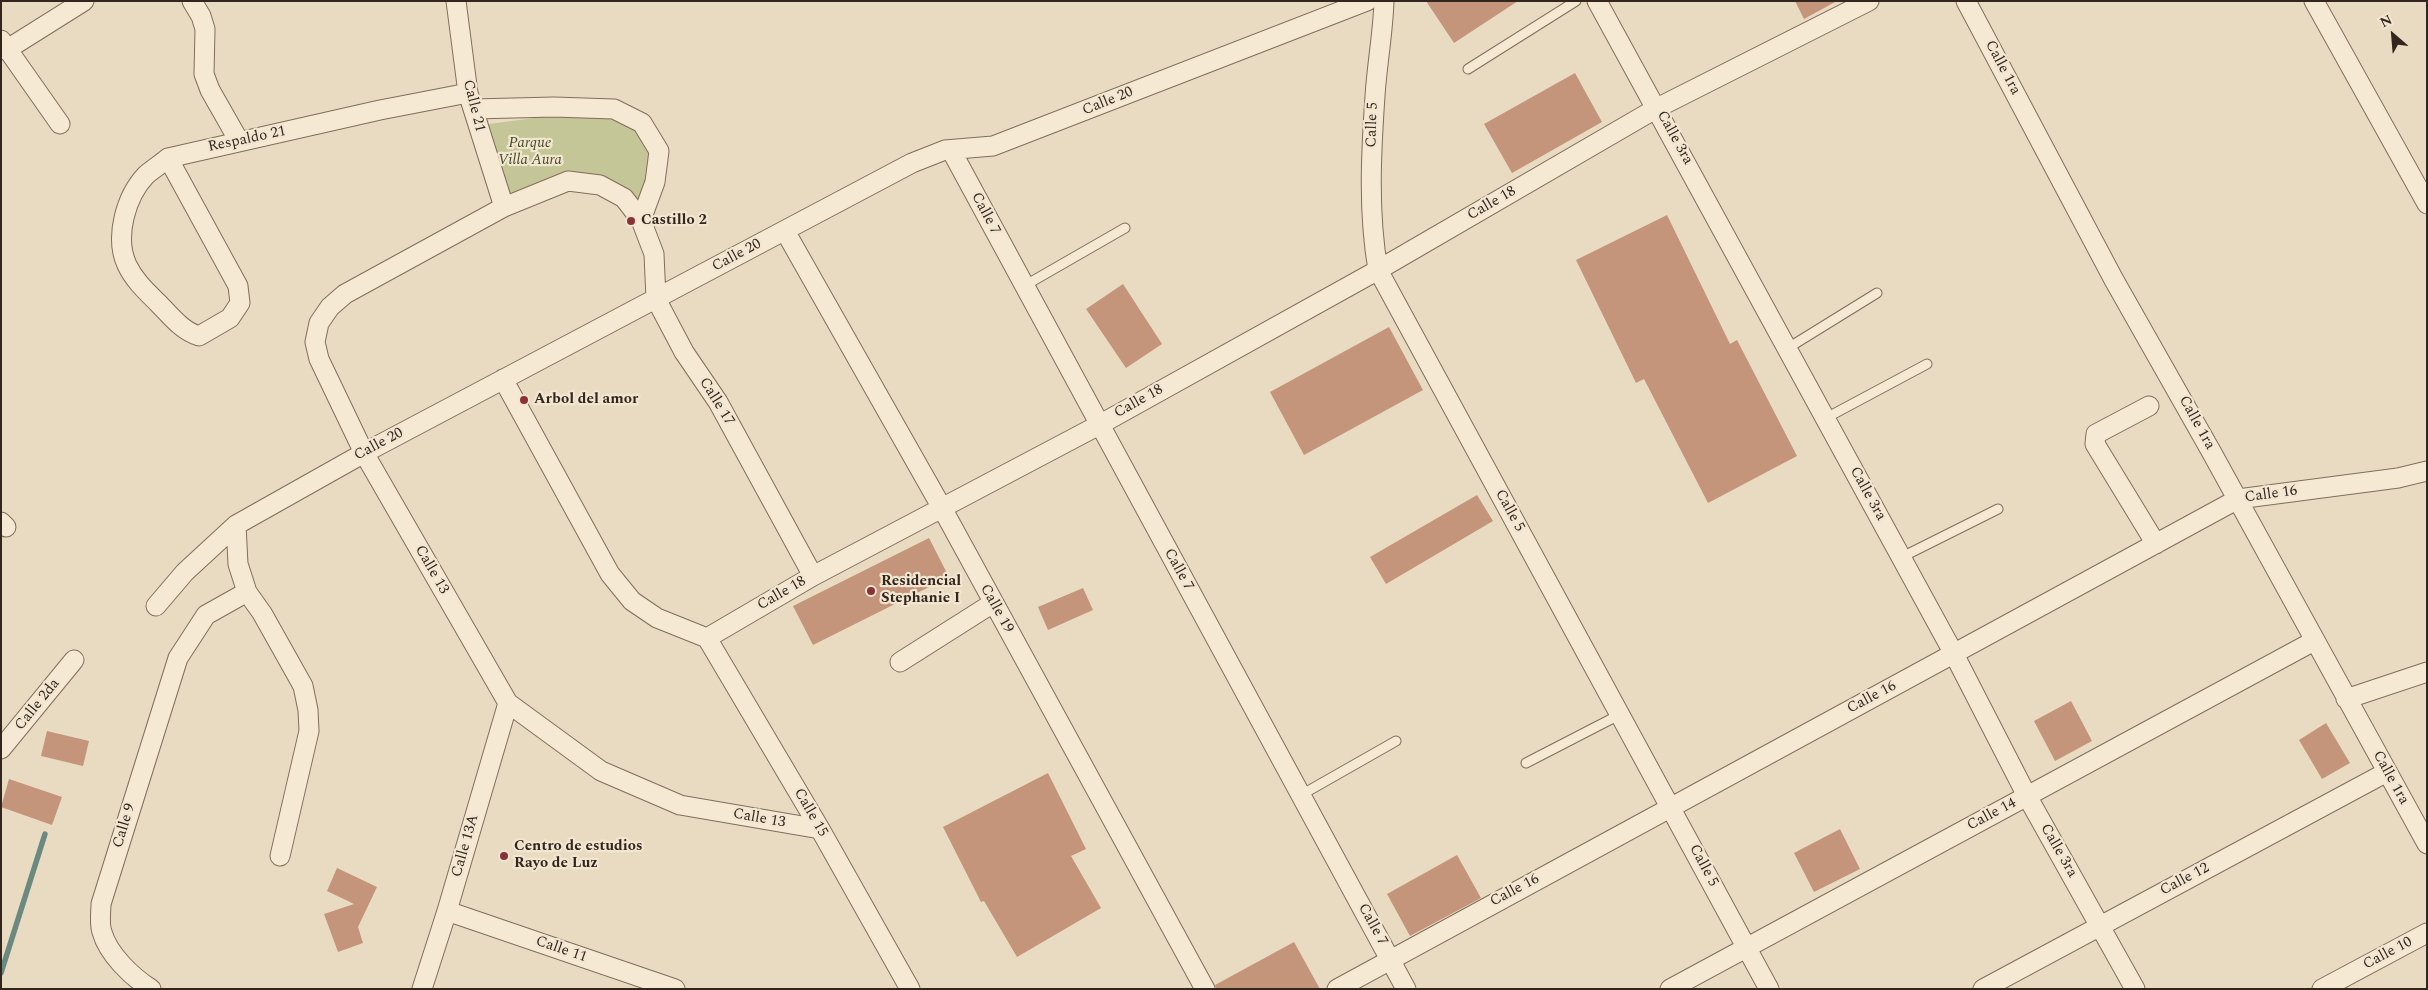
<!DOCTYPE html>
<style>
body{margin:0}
#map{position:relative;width:2428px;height:990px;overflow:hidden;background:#e9dbc2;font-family:Spectral,serif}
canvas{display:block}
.frame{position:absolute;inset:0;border:2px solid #33261e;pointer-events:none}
.north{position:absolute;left:2368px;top:10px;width:50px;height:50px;-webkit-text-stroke:4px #f2e6d1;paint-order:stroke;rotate:333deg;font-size:14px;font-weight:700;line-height:20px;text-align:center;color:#33261e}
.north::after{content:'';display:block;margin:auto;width:18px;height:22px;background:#33261e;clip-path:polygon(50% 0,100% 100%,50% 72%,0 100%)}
</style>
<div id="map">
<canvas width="2428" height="990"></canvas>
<div class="frame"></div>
<div class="north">N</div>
</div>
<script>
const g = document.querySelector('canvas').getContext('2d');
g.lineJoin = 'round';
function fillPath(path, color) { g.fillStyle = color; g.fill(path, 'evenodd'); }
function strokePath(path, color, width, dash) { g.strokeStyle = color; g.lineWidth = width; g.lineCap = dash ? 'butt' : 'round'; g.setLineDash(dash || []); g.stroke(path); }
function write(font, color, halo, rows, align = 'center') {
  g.font = font + ' Spectral,serif'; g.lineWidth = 4.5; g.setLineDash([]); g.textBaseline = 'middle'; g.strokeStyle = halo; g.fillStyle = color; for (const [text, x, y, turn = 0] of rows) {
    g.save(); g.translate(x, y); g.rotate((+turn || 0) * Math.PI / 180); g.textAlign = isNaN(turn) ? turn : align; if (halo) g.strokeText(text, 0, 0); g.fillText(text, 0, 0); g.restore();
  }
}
const green = new Path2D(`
 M556,115H611L636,128L651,151L649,176L640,203L630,191L607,178L568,171L512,202L482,125Z`);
const stream = new Path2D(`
 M1,973L45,834`);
const building = new Path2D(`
 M1426,1H1518L1454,43Z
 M1795,1H1837L1804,19Z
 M1575,73L1602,122L1512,173L1484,124Z
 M1667,215L1730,344L1737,340L1797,456L1708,503L1644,379L1636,383L1576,260Z
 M1123,284L1162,344L1126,368L1086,309Z
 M1389,327L1423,390L1304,455L1270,392Z
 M1477,495L1493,521L1386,584L1370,557Z
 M929,538L949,577L813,645L793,606Z
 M1083,588L1093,610L1048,630L1038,607Z
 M2071,701L2092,741L2055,761L2034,721Z
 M2326,723L2350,763L2322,779L2299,740Z
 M47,731L89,741L83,766L41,756Z
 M1048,773L1086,849L1071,856L1101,908L1017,957L984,901L981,902L943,827Z
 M9,779L62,797L52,825L1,807Z
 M1840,829L1860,869L1814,892L1794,853Z
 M1457,855L1481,898L1410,936L1387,894Z
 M337,868L377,887L358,927L363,943L338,952L324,914L354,904L327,891Z
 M1294,942L1320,989H1216L1215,985Z`);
const lane = new Path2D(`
 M1468,69L1576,1
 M1024,286L1125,228
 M1788,348L1877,293
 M1826,418L1927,364
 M1902,557L1998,509
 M1526,763L1621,714
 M1301,795L1396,741`);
const street = new Path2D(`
 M192,1L201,16L205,29L204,74L210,90L239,141
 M456,1L468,93L504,207
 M1384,1C1383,33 1377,64 1375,96C1371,154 1368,212 1378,270L1769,989
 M1597,1L1954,654L2027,796L2135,989
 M1966,1L2114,280L2212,453L2427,844
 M2314,1L2427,204
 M1,40L60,124
 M6,50L84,1
 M473,109L554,107L614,109L642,123L659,151L655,182L641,220
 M951,150L1406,989
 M168,158L238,286L240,303L230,318L199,336C182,331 171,316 158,303C146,291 134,280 127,265C114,237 126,196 146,175C153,169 161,164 168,158L380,110L468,93
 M785,231L942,508L1205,989
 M503,379L610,574L632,601L657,618L707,638
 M2149,406L2096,434L2095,444L2156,544
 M1,522L6,527
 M236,525L238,564L247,592L262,613L303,686L308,710L309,731L280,856
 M813,576L718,402L684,352L656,299L654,254L641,220L624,198L600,185L568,181L504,207L345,294L330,307L319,323L315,342L319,359L364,453L508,703L601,771L680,805L820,829
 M156,606L185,572L236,525L364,453L912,163L945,150L993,146L1367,1
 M707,638L813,576L1099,425L1378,270L1657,108L1869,1
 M707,638L820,829L910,989
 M900,662L993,603
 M2346,699L2427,672
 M1,749L74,660
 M447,911L675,989
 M151,989C132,977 108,954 102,932C99,924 101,912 101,904L178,658L206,615L247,592
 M422,989L447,911L508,703
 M1337,989L2238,499L2398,478L2427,471
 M1670,989L2314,641
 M1983,989L2387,772
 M2322,989L2427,933`);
const markers = [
 [631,221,5,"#8b3138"],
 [524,400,5,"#8b3138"],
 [871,591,5,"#8b3138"],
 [504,856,5,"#8b3138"]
];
const streetNames = [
 ["Calle 1ra",2002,68,62],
 ["Calle 20",1108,102,-22],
 ["Calle 21",473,106,76],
 ["Calle 5",1373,125,-88],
 ["Calle 3ra",1674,138,61],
 ["Respaldo 21",247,140,-12],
 ["Calle 18",1492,204,-30],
 ["Calle 7",985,214,62],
 ["Calle 20",737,256,-28],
 ["Calle 17",716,402,58],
 ["Calle 18",1139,402,-29],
 ["Calle 1ra",2196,423,61],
 ["Calle 20",379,445,-28],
 ["Calle 3ra",1867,494,61],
 ["Calle 16",2271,495,-8],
 ["Calle 5",1509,511,61],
 ["Calle 13",431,570,60],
 ["Calle 7",1178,570,61],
 ["Calle 18",782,594,-30],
 ["Calle 19",996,609,61],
 ["Calle 16",1872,698,-28],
 ["Calle 2da",38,705,-51],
 ["Calle 1ra",2390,778,61],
 ["Calle 15",810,813,60],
 ["Calle 14",1992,815,-28],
 ["Calle 13",759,819,10],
 ["Calle 9",125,826,-73],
 ["Calle 13A",466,846,-74],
 ["Calle 3ra",2058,851,60],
 ["Calle 5",1703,866,62],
 ["Calle 12",2185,880,-28],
 ["Calle 16",1515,891,-28],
 ["Calle 7",1372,925,61],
 ["Calle 11",561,950,19],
 ["Calle 10",2388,954,-28]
];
const parkNames = [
 ["Parque",530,144],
 ["Villa Aura",530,161]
];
const poiNames = [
 ["Castillo 2",641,221],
 ["Arbol del amor",534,400],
 ["Residencial",881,582],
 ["Stephanie I",881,599],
 ["Centro de estudios",514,847],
 ["Rayo de Luz",514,864]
];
fillPath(green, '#c4c697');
strokePath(stream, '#6c8980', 5.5);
fillPath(building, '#c4947b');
strokePath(lane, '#816d5b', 11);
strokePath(street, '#816d5b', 21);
strokePath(lane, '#f5e9d4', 9);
strokePath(street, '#f5e9d4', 19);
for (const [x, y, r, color] of markers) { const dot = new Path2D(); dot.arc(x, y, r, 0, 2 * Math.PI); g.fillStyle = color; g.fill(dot); strokePath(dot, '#f2e6d1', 2); }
write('15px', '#33261e', '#f2e6d1', streetNames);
write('italic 15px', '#464d26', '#f2e6d1', parkNames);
write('bold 15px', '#33261e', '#f2e6d1', poiNames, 'left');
</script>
